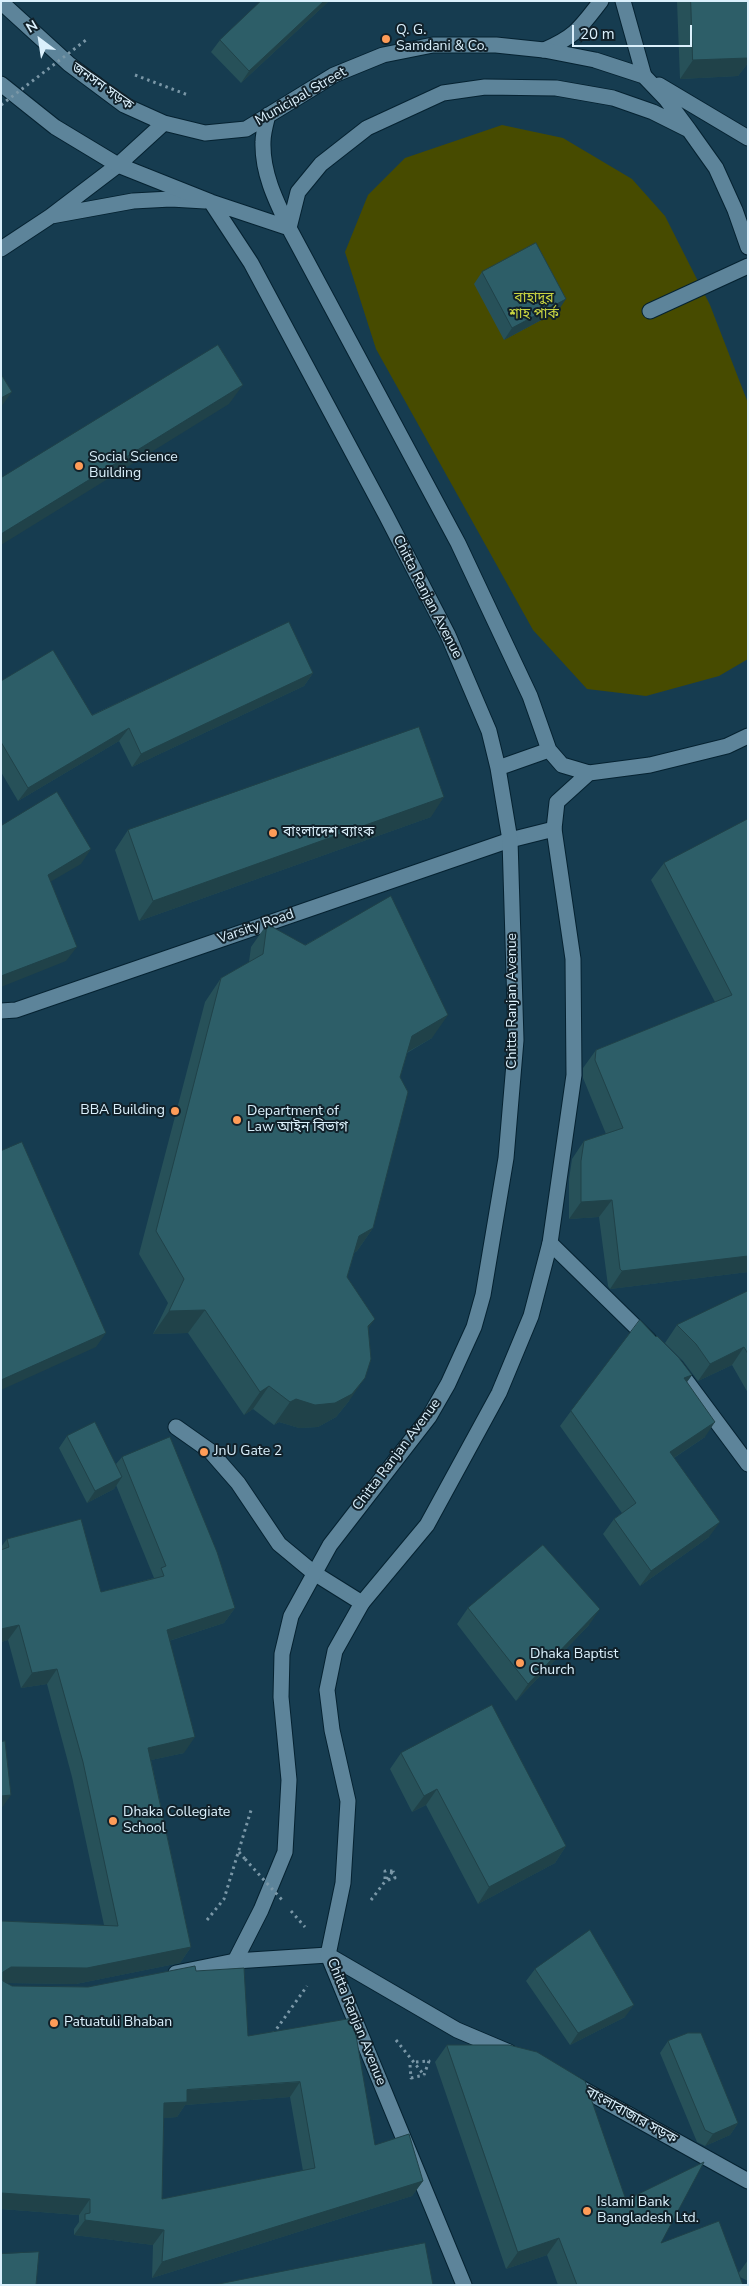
<!DOCTYPE html>
<meta charset="utf-8">
<style>
body{margin:0}
#map{position:relative;width:749px;height:2286px;overflow:hidden;background:#163c50;font-family:"Nunito Sans",sans-serif}
canvas{display:block}
.frame{position:absolute;inset:0;border:2px solid #dbf0fc;pointer-events:none}
.north{position:absolute;left:15px;top:15px;width:50px;height:50px;-webkit-text-stroke:4px #11212a;paint-order:stroke;rotate:329deg;font-size:14px;font-weight:700;line-height:20px;text-align:center;color:#dbf0fc}
.north::after{content:'';display:block;margin:auto;width:18px;height:22px;background:#dbf0fc;clip-path:polygon(50% 0,100% 100%,50% 72%,0 100%)}
.scale{position:absolute;left:572px;top:25px;width:120px;height:22px;box-sizing:border-box;border:2px solid #dbf0fc;border-top:0;padding-left:6px;font-size:15px;line-height:18px;white-space:nowrap;color:#dbf0fc;-webkit-text-stroke:4px #11212a;paint-order:stroke}
</style>
<div id="map">
<canvas width="749" height="2286"></canvas>
<div class="frame"></div>
<div class="north">N</div>
<div class="scale">20 m</div>
</div>
<script>
const g = document.querySelector('canvas').getContext('2d');
g.lineJoin = 'round';
function fillPath(path, color) { g.fillStyle = color; g.fill(path, 'evenodd'); }
function strokePath(path, color, width, dash) { g.strokeStyle = color; g.lineWidth = width; g.lineCap = dash ? 'butt' : 'round'; g.setLineDash(dash || []); g.stroke(path); }
function write(font, color, halo, rows, align = 'center') {
  g.font = font + ' "Nunito Sans","Noto Sans Bengali",sans-serif'; g.lineWidth = 4; g.setLineDash([]); g.textBaseline = 'middle'; g.strokeStyle = halo; g.fillStyle = color; for (const [text, x, y, turn = 0] of rows) {
    g.save(); g.translate(x, y); g.rotate((+turn || 0) * Math.PI / 180); g.textAlign = isNaN(turn) ? turn : align; if (halo) g.strokeText(text, 0, 0); g.fillText(text, 0, 0); g.restore();
  }
}
const green = new Path2D(`
 M502,125L563,138L632,179L665,216L710,305L748,403V659L719,676L646,696L587,689L533,630L376,349L345,252L368,195L405,158Z`);
const path = new Path2D(`
 M135,75L188,95
 M239,1852L245,1859
 M385,1879V1871H393
 M388,1880L395,1878L393,1871
 M371,1900L393,1871
 M291,1911L305,1927
 M207,1920L224,1899L252,1807
 M273,2034L307,1986
 M396,2040L424,2075
 M416,2062L429,2061L424,2075
 M410,2065L411,2078L424,2075`);
const lane = new Path2D(`
 M1,1011L16,1010L510,840L554,829
 M550,1243L649,1340
 M676,1367L748,1464
 M176,1427L210,1451L238,1483L279,1544L314,1573L362,1603`);
const street = new Path2D(`
 M623,1L644,76
 M544,50C576,36 580,28 601,1
 M51,216L133,201L171,199L205,201
 M1,249L51,216L118,165
 M650,311L748,266
 M176,1973L235,1961L328,1955`);
const secondary = new Path2D(`
 M1,2L69,64L124,105L164,123L205,133L246,129L334,75L383,55L433,45H496L544,50L595,60L644,76L666,99L689,130
 M1,84L55,127L118,165L211,202L289,228
 M659,85L748,138
 M268,115C266,123 263,133 263,142C262,173 276,201 289,228L458,543L530,696L549,750L562,765L589,773L650,765L727,746L748,736
 M118,165L164,123
 M211,202L251,263L386,515L448,635L489,731L498,768L510,840L516,1040L506,1158L483,1295L474,1327L448,1384L429,1417L330,1545L291,1616L282,1654L281,1697L289,1780L285,1852L261,1910L235,1961
 M289,228L298,192L321,164L367,128L443,93L485,87L556,88L613,98L653,112L689,130L716,168L735,210L748,247
 M498,768L549,750
 M328,1955L457,2030L509,2052
 M572,2083L748,2181
 M464,2285L328,1955L343,1883L348,1801L332,1730L327,1690L335,1651L362,1603L427,1525L499,1393L531,1316L550,1243L574,1075L573,959L554,829L557,802L589,773`);
const pathBridge = new Path2D(`
 M1,105L86,40
 M245,1859L283,1901`);
const wall = new Path2D(`
 M329,1L241,83L211,52L220,40Z
 M677,1H748V63L738,76L680,79Z
 M482,272L558,311L504,340L474,284Z
 M313,673L304,686L132,767L119,741L18,801L1,772V681L92,715Z
 M431,817L139,921L115,850L128,830Z
 M748,819V1272L610,1289L608,1286L599,1217L569,1219V1179L572,1159L584,1141L606,1134L583,1078V1068L596,1050L715,1002L651,880L664,863Z
 M267,924L432,1038L407,1053L400,1077L373,1228L357,1251L354,1253L347,1277L368,1329L349,1401L336,1417L318,1427L299,1428L279,1422L274,1425L253,1409L244,1415L188,1333L153,1334L168,1303L139,1254L205,1002L221,978L249,962L251,947Z
 M748,1291V1393L732,1365L698,1381L683,1361L665,1343L677,1325Z
 M656,1337L692,1375L687,1382L705,1437L674,1458L709,1537L640,1586L603,1534L614,1519L622,1513L560,1426L571,1411Z
 M67,1436L116,1464L122,1457L235,1608L224,1623L169,1641L184,1753L151,1760L191,1947L180,1963L76,1984L6,1983L12,1986L88,1987L196,1971L248,2036L375,2145L423,2181L412,2196L152,2278L153,2245L74,2235V2229L79,2222V2215L1,2209V1921L104,1925L72,1777L47,1684L21,1688L8,1640L1,1642V1547L7,1539L101,1592L154,1578L116,1485L114,1489L87,1503L59,1448ZM290,2097L303,2171L162,2199L163,2118L177,2117L185,2105Z
 M468,1608L589,1625L516,1701L457,1624Z
 M401,1753L566,1846L555,1863L478,1904L426,1805L412,1812L390,1769Z
 M535,1969L625,2017L570,2045L526,1981Z
 M668,2041L738,2123L730,2135L705,2146L697,2142L660,2053Z
 M447,2045L626,2200L661,2243L738,2274L748,2260V2281L740,2277L743,2285H558L547,2255L506,2269L435,2062Z`);
const shadedWall = new Path2D(`
 M324,1H329L241,83L249,71Z
 M748,58V63L738,76L680,79L693,60Z
 M566,299L558,311L504,340L512,328Z
 M243,385L229,404L1,545V534Z
 M12,392L1,407V398Z
 M313,673L304,686L132,767L141,754Z
 M129,728L119,741L18,801L28,788Z
 M444,797L431,817L139,921L153,901Z
 M91,849L81,864L38,889L48,875Z
 M77,947L66,961L1,987V976Z
 M448,1015L432,1038L395,1059L412,1036Z
 M612,1200L599,1217L569,1219L581,1202Z
 M373,1228L357,1251L343,1259L359,1236Z
 M748,1256V1272L610,1289L622,1271Z
 M205,1310L188,1333L153,1334L169,1311Z
 M375,1319L359,1342L368,1326Z
 M106,1333L96,1347L1,1390V1380Z
 M744,1347L732,1365L698,1381L710,1364Z
 M692,1375L681,1390L684,1378Z
 M365,1378L349,1401L336,1417L318,1427L299,1428L279,1422L274,1425L290,1402L296,1399Z
 M269,1386L253,1409L244,1415L260,1392Z
 M715,1422L705,1437L660,1467L670,1452Z
 M122,1477L114,1489L87,1503L95,1491Z
 M720,1522L709,1537L640,1586L651,1571Z
 M235,1608L224,1623L156,1645L167,1630Z
 M600,1609L589,1625L516,1701L528,1684Z
 M19,1625L8,1640L1,1642V1629Z
 M57,1669L47,1684L21,1688L32,1673Z
 M195,1737L184,1753L137,1763L148,1748Z
 M437,1789L426,1805L412,1812L424,1796Z
 M11,1795L1,1809V1796Z
 M566,1846L555,1863L478,1904L489,1887Z
 M191,1947L180,1963L76,1984L1,1983L3,1972L11,1967Z
 M634,2005L625,2017L570,2045L578,2033Z
 M300,2082L290,2097L185,2105L177,2117L153,2119L164,2103L187,2090Z
 M738,2123L730,2135L705,2146L713,2134Z
 M423,2181L412,2196L152,2278L162,2262Z
 M1,2193L90,2199L79,2215L1,2209Z
 M85,2220L164,2230L153,2245L74,2235Z
 M559,2238L547,2255L506,2269L518,2252Z`);
const building = new Path2D(`
 M261,1H324L249,71L220,40Z
 M691,1H748V58L693,60Z
 M536,243L566,299L512,328L482,272Z
 M218,345L243,385L1,534V478Z
 M1,374L12,392L1,398Z
 M289,622L313,673L141,754L129,728L28,788L1,742V681L53,650L92,715Z
 M419,727L444,797L153,901L128,830Z
 M57,792L91,849L48,875L77,947L1,976V826Z
 M748,819V1256L622,1271L620,1269L612,1200L581,1202V1161L584,1141L623,1128L595,1060L596,1050L732,995L664,863Z
 M391,896L448,1015L412,1036L400,1077L408,1092L373,1228L359,1236L347,1277L375,1319L368,1326L371,1359L365,1378L352,1394L335,1403L315,1405L296,1399L290,1402L269,1386L260,1392L205,1310L169,1311L184,1279L156,1231L221,978L263,954L267,924L305,945Z
 M22,1142L106,1333L1,1380V1151Z
 M748,1291V1354L744,1347L710,1364L696,1344L677,1325Z
 M640,1320L656,1337L657,1336L679,1358L692,1375L684,1378L715,1422L670,1452L720,1522L651,1571L614,1519L636,1503L571,1411Z
 M95,1422L122,1477L95,1491L67,1436Z
 M170,1437L217,1552L235,1608L167,1630L195,1737L148,1748L191,1947L87,1968L11,1967L3,1972V1981L12,1986L88,1987L195,1966L196,1971L244,1968L248,2036L353,2018L375,2145L409,2134L423,2181L162,2262L164,2230L85,2220V2214L90,2213V2199L1,2193V1921L118,1926L83,1762L57,1669L32,1673L19,1625L1,1629V1550L9,1547L7,1539L81,1519L101,1592L164,1576L161,1568L166,1566L122,1457ZM300,2082L315,2168L162,2199L164,2103L187,2102V2090Z
 M543,1545L600,1609L528,1684L468,1608Z
 M492,1705L566,1846L489,1887L437,1789L424,1796L401,1753Z
 M5,1741L11,1795L1,1796V1742Z
 M590,1930L634,2005L578,2033L535,1969Z
 M688,2033H701L738,2123L713,2134L705,2130L668,2041Z
 M447,2045H509L537,2052L585,2081L626,2200L704,2162L661,2243L719,2221L743,2285H577L559,2238L518,2252Z
 M425,2243L433,2285H214Z
 M39,2252L36,2285H1V2254Z`);
const markers = [
 [386,39,5,"#fe9c58"],
 [79,466,5,"#fe9c58"],
 [273,833,5,"#fe9c58"],
 [175,1111,5,"#fe9c58"],
 [237,1120,5,"#fe9c58"],
 [204,1452,5,"#fe9c58"],
 [520,1663,5,"#fe9c58"],
 [113,1821,5,"#fe9c58"],
 [54,2023,5,"#fe9c58"],
 [587,2211,5,"#fe9c58"]
];
const poiNames = [
 ["Q. G.",396,31],
 ["Samdani & Co.",396,47],
 ["Social Science",89,458],
 ["Building",89,474],
 ["বাংলাদেশ ব্যাংক",283,833],
 ["BBA Building",165,1111,"right"],
 ["Department of",247,1112],
 ["Law আইন বিভাগ",247,1128],
 ["JnU Gate 2",214,1452],
 ["Dhaka Baptist",530,1655],
 ["Church",530,1671],
 ["Dhaka Collegiate",123,1813],
 ["School",123,1829],
 ["Patuatuli Bhaban",64,2023],
 ["Islami Bank",597,2203],
 ["Bangladesh Ltd.",597,2219]
];
const streetNames = [
 ["জনসন সড়ক",102,87,35],
 ["Municipal Street",301,97,-30],
 ["Chitta Ranjan Avenue",427,597,63],
 ["Varsity Road",256,927,-19],
 ["Chitta Ranjan Avenue",513,1001,-90],
 ["Chitta Ranjan Avenue",397,1455,-53],
 ["Chitta Ranjan Avenue",356,2022,68],
 ["বাংলাবাজার সড়ক",631,2116,29]
];
const parkNames = [
 ["বাহাদুর",534,299],
 ["শাহ পার্ক",534,315]
];
fillPath(green, '#474b00');
strokePath(lane, '#052231', 17);
strokePath(street, '#052231', 17);
strokePath(secondary, '#052231', 17);
strokePath(path, '#7a97a7', 3, [2.5, 4]);
strokePath(lane, '#5d849a', 15);
strokePath(street, '#5d849a', 15);
strokePath(secondary, '#5d849a', 15);
strokePath(pathBridge, '#7a97a7', 3, [2.5, 4]);
fillPath(wall, '#275159');
fillPath(shadedWall, '#204249');
fillPath(building, '#2d5e68');
strokePath(building, '#204249', 1);
for (const [x, y, r, color] of markers) { const dot = new Path2D(); dot.arc(x, y, r, 0, 2 * Math.PI); g.fillStyle = color; g.fill(dot); strokePath(dot, '#11212a', 2); }
write('14px', '#dbf0fc', '#11212a', poiNames, 'left');
write('14px', '#dbf0fc', '#11212a', streetNames);
write('14px', '#cad541', '#11212a', parkNames);
</script>
